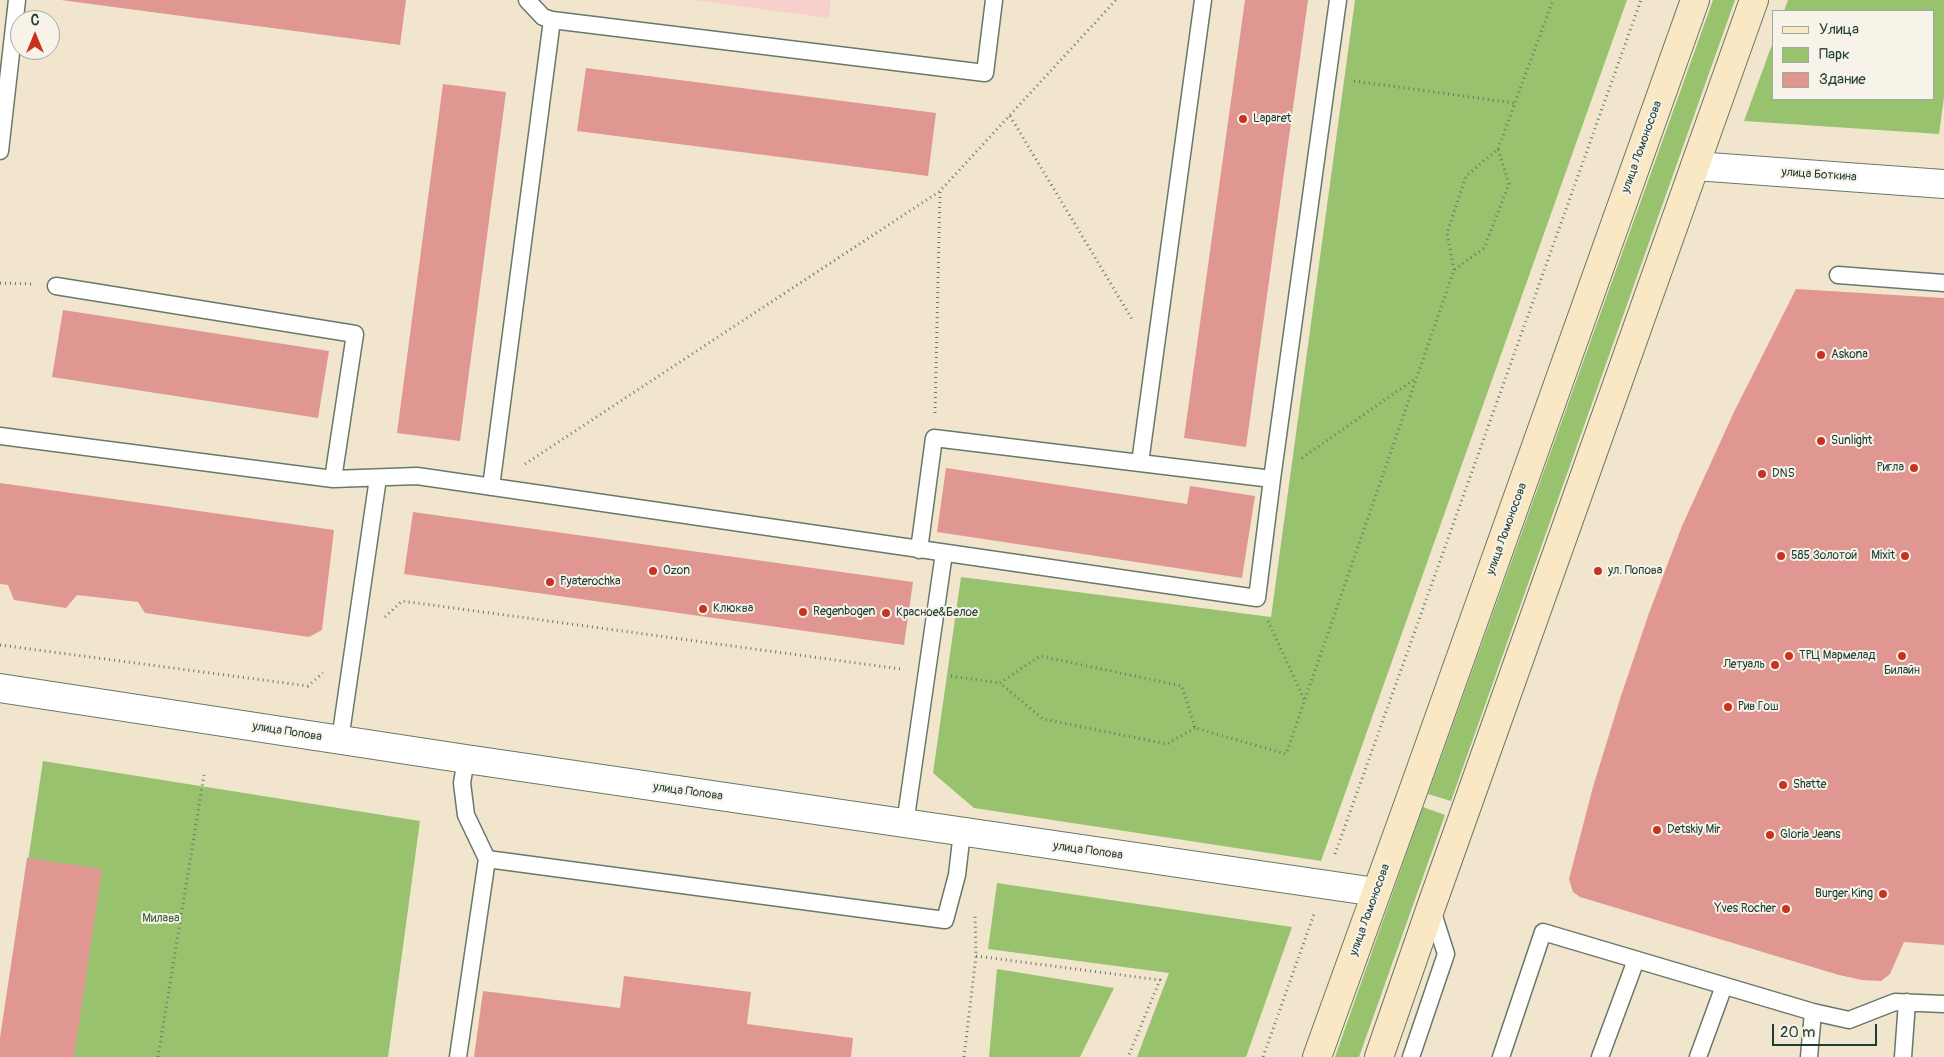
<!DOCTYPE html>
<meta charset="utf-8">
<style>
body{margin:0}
#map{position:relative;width:1944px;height:1057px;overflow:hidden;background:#f1e6cd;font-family:Pangolin,sans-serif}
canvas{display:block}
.legend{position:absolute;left:1772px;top:10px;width:162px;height:90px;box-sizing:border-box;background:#f7f3e8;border:1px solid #a1aaa0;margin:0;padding:6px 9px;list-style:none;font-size:15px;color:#1f3d34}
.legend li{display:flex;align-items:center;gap:10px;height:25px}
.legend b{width:25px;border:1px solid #a1aaa0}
.north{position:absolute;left:10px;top:10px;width:50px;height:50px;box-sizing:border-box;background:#f7f3e8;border:1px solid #a1aaa0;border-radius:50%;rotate:0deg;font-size:14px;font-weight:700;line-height:20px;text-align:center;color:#1f3d34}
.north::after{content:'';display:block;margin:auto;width:18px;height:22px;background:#c8321e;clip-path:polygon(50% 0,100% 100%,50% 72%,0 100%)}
.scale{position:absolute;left:1772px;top:1024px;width:105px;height:22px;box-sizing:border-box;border:2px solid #1f3d34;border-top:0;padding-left:6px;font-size:15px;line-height:18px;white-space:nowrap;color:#1f3d34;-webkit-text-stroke:4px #f7f3e8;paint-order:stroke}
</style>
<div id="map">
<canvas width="1944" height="1057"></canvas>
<ul class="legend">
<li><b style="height:6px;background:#fae7c3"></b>Улица</li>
<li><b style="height:14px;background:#99c26e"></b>Парк</li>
<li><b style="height:14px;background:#e09792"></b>Здание</li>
</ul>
<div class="north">С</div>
<div class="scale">20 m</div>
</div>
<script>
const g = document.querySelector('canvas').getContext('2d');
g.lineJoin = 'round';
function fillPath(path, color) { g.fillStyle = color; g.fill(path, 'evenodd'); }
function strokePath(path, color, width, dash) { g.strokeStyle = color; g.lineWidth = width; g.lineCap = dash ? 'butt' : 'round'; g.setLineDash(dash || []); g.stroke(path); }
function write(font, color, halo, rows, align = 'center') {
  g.font = font + ' Pangolin,sans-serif'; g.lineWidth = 4; g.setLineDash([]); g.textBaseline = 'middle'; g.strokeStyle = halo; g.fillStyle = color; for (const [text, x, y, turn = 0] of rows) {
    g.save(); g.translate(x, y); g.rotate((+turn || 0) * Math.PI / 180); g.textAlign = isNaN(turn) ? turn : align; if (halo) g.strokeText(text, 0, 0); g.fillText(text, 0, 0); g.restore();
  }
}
const built = new Path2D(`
 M693,0H831L829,18Z`);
const green = new Path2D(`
 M1355,0H1627L1321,861L974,808L933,773L961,577L1271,617Z
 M1713,0H1735L1451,801L1428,794Z
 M1788,0H1944V97L1939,134L1744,121L1773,42V99H1933V11H1784Z
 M43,761L420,821L388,1057H0V1047Z
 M1423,807L1445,815L1359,1057H1335Z
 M997,883L1292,927L1246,1057H1137L1169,973L988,949Z
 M997,969L1114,988L1080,1057H989Z`);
const building = new Path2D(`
 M61,0H406L400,45Z
 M1245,0H1308L1246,447L1184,438Z
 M586,68L936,113L928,176L577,131Z
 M443,84L506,92L460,441L397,433Z
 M1796,289L1944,298V945L1904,942L1890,974L1881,981L1862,980L1839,975L1580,897L1573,892L1569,879L1593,787L1620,699L1649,613L1682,526L1734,412Z
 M63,310L329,351L318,418L52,377Z
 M946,468L1187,504L1190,486L1255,496L1242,578L937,532Z
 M0,483L334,530L322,630L309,637L145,613L138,602L77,595L66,608L14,600L8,585L0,584Z
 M413,512L913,582L904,645L404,574Z
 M27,858L102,869L74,1057H0V1038Z
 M624,976L751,992L747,1024L853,1038L851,1057H474L483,991L620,1008Z`);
const path = new Path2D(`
 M1354,81L1514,103
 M1010,116L1132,319
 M1498,149L1553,0
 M0,283L32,284
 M935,413L940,192
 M1302,458L1416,378
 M525,464L940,191L1116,0
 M385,617L402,601L901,669
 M1268,621L1304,699
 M0,645L308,686L323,673
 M951,676L1000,683
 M1195,728L1167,744L1043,719L1000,683L1040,656L1182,686L1195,728L1286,754L1454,270L1484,248L1509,184L1498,149L1466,176L1447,233L1454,270
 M1335,854L1641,0
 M976,956L1160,980L1128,1057
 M158,1057L204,775
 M964,1057L976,956L975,916
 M1263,1057L1314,914`);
const service = new Path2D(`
 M1203,0L1140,463L1272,479L1338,0
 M552,20L985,73L994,0
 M0,151L17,0
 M1838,275L1944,283
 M56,286L355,334L333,479
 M0,436L333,479L417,476L1257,598L1272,479
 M491,487L552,20L543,17L527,0
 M919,550L934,438L1140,463
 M340,740L378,478
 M466,759L462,783L466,815L487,859L945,920L957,875L962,832
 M905,824L944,553
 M458,1057L487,859
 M1411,1057L1446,954L1432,910
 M1501,1057L1543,932L1813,1012L1849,1020L1895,1002L1944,1004
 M1600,1057L1636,960
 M1698,1057L1724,986
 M1809,1057L1813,1012
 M1903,1057L1907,1002`);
const minor = new Path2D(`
 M1695,166L1944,184`);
const tertiary = new Path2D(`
 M0,688L466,759L1376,892`);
const secondary = new Path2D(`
 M1317,1057L1412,794L1695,0
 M1379,1057L1431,907L1754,0`);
const markers = [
 [1243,119,5,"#c8321e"],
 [1821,355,5,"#c8321e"],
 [1821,441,5,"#c8321e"],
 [1914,468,5,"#c8321e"],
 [1762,474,5,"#c8321e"],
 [1781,556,5,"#c8321e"],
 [1905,556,5,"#c8321e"],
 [653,571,5,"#c8321e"],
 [1598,571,5,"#c8321e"],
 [550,582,5,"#c8321e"],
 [703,609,5,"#c8321e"],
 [803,612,5,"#c8321e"],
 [886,613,5,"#c8321e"],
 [1789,656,5,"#c8321e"],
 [1902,656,5,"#c8321e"],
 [1775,665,5,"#c8321e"],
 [1728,707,5,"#c8321e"],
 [1783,785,5,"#c8321e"],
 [1657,830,5,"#c8321e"],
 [1770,835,5,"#c8321e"],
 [1883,894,5,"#c8321e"],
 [1786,909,5,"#c8321e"]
];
const poiNames = [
 ["Laparet",1253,119],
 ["Askona",1831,355],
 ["Sunlight",1831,441],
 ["Ригла",1904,468,"right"],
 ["DNS",1772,474],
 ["585 Золотой",1791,556],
 ["Mixit",1895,556,"right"],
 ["Ozon",663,571],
 ["ул. Попова",1608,571],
 ["Pyaterochka",560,582],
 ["Клюква",713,609],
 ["Regenbogen",813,612],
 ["Красное&Белое",896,613],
 ["ТРЦ Мармелад",1799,656],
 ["Летуаль",1765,665,"right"],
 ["Билайн",1902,671,"center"],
 ["Рив Гош",1738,707],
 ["Shatte",1793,785],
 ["Detskiy Mir",1667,830],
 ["Gloria Jeans",1780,835],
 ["Burger King",1873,894,"right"],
 ["Yves Rocher",1776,909,"right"]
];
const streetNames = [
 ["улица Ломоносова",1642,147,-70],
 ["улица Боткина",1819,175,4],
 ["улица Ломоносова",1507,529,-70],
 ["улица Попова",287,732,9],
 ["улица Попова",688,792,8],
 ["улица Попова",1088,851,8],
 ["улица Ломоносова",1370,910,-70]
];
const parkNames = [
 ["Милава",161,919]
];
fillPath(built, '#f7d0cb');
fillPath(green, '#99c26e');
fillPath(building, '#e09792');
strokePath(service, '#68786a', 19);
strokePath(minor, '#68786a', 30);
strokePath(tertiary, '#68786a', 30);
strokePath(secondary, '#68786a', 30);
strokePath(path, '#68786a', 3, [1, 4]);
strokePath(service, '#fff', 16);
strokePath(minor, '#fff', 28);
strokePath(tertiary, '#fff', 28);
strokePath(secondary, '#fae7c3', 28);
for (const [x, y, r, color] of markers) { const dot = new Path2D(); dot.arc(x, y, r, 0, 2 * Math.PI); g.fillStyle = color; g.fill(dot); strokePath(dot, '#f7f3e8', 2); }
write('12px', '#1f3d34', '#f7f3e8', poiNames, 'left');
write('12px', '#1f3d34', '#f7f3e8', streetNames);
write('12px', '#3e5e42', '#f7f3e8', parkNames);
</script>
